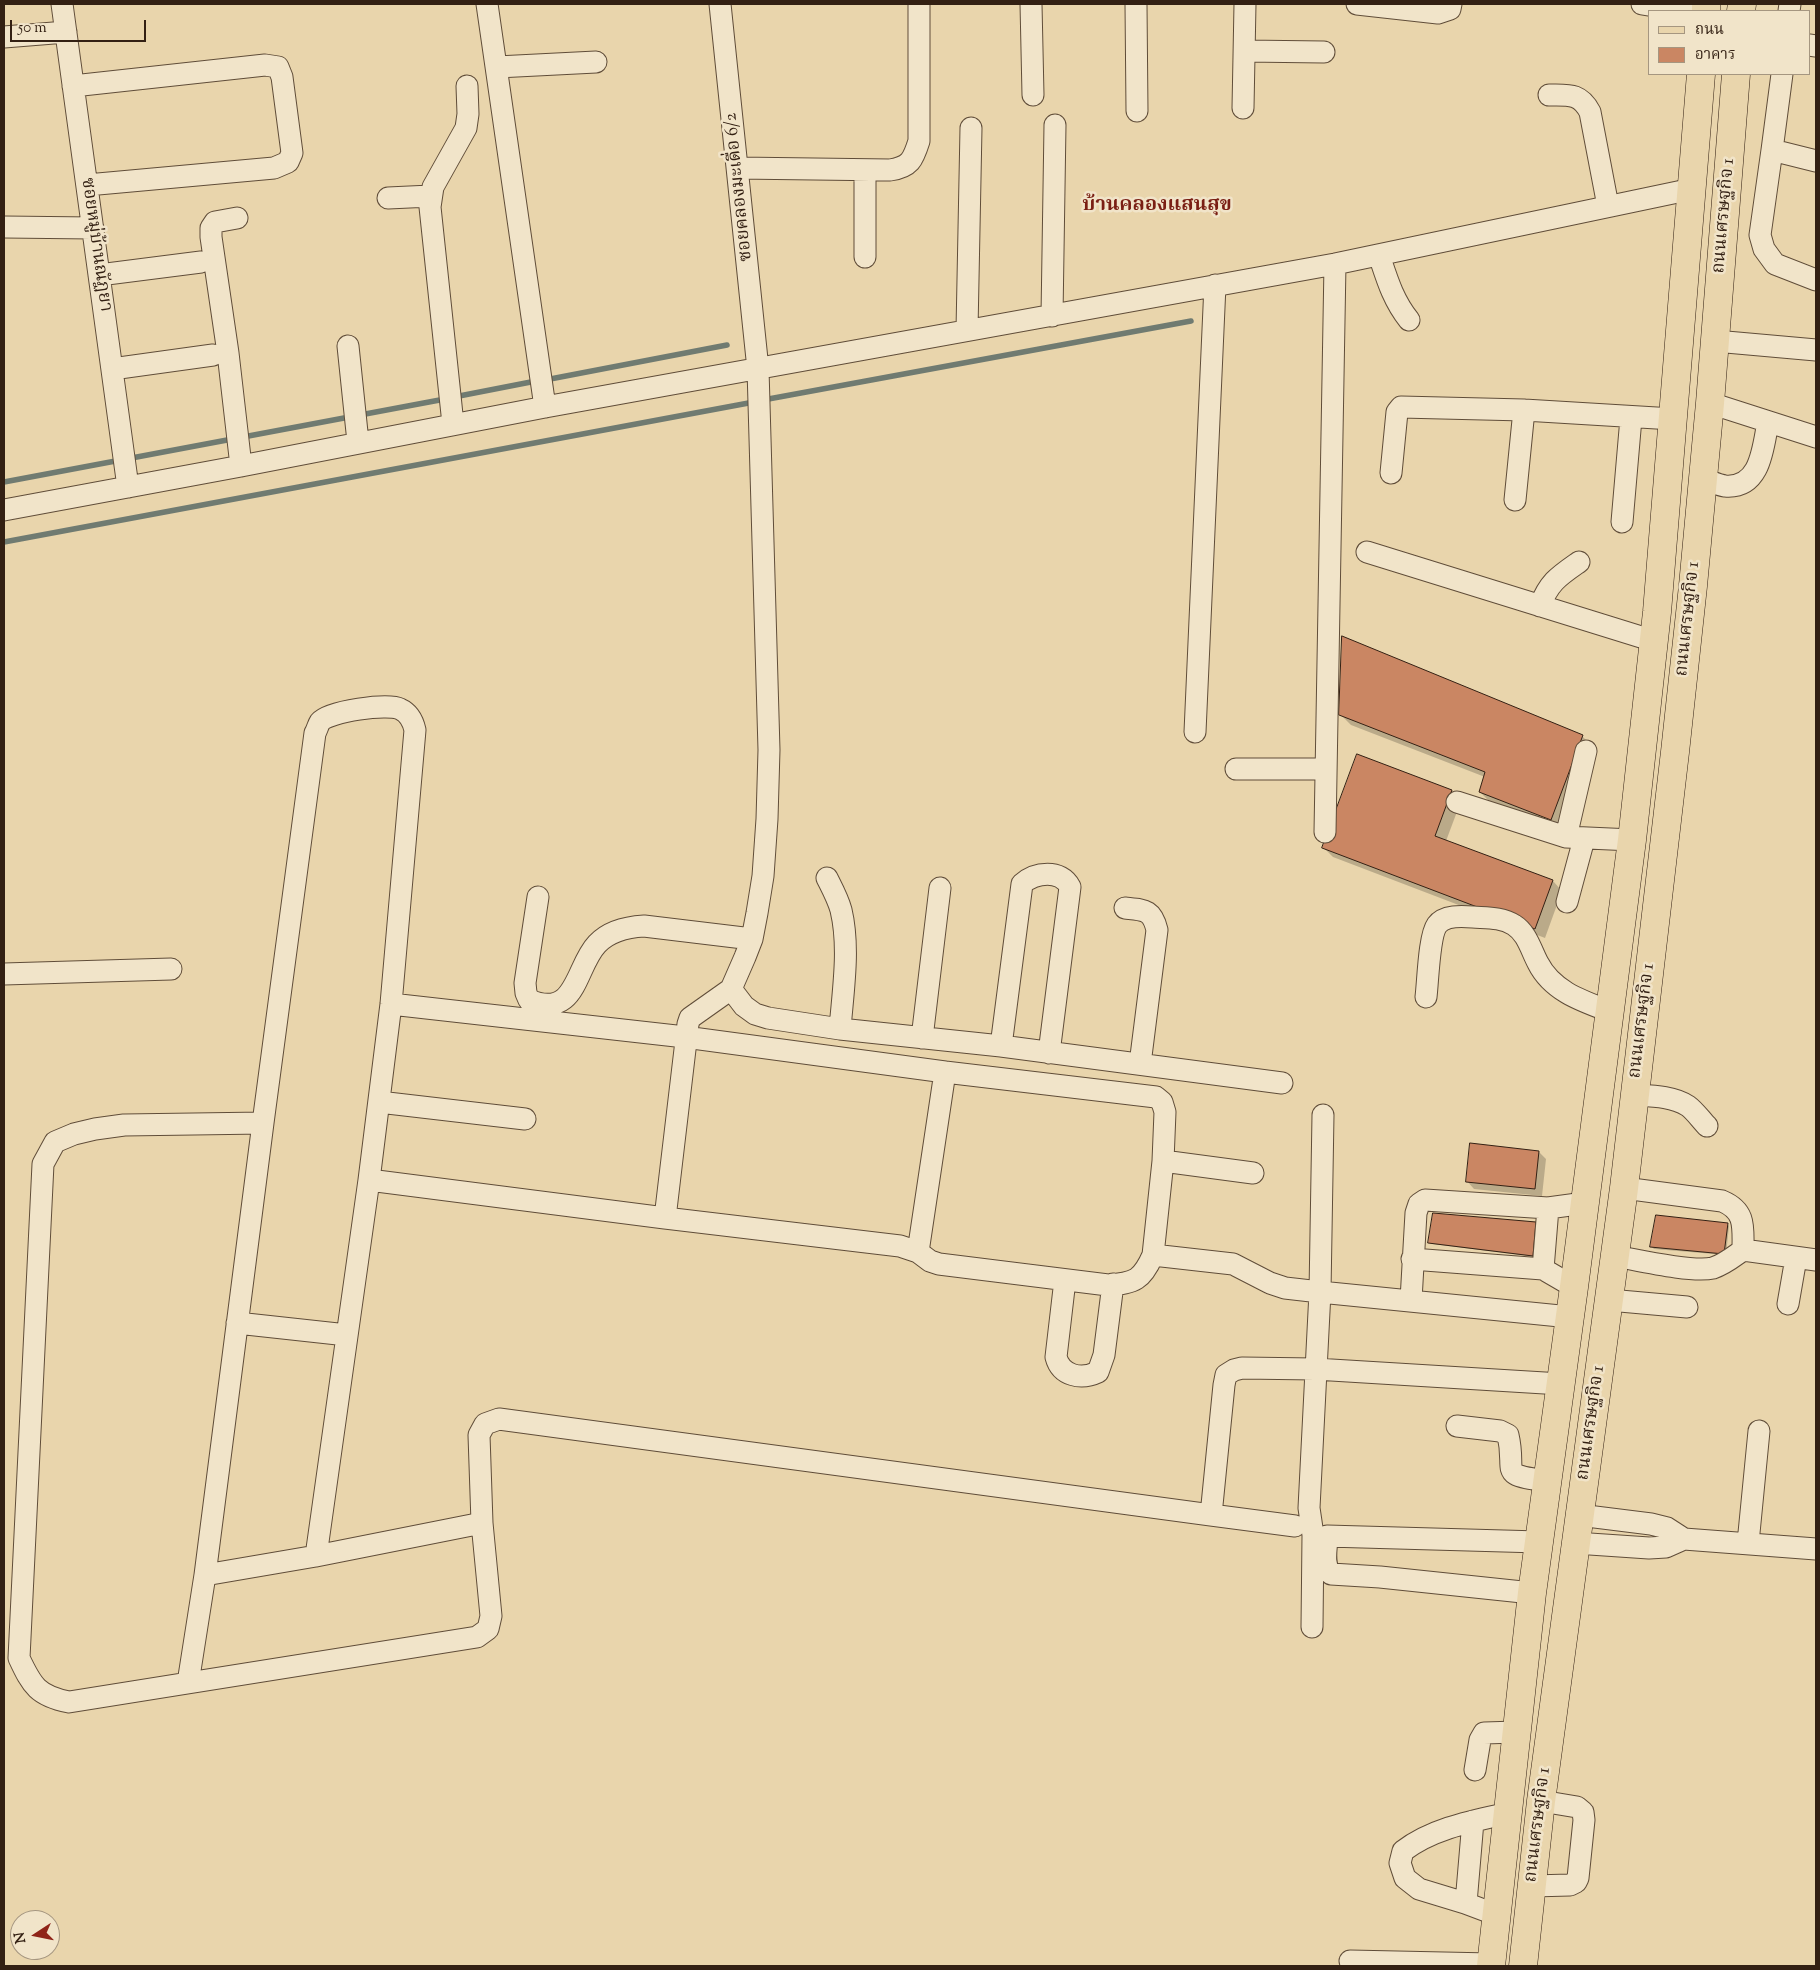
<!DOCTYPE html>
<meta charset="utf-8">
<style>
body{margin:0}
#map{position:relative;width:1820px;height:1970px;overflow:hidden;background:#e9d5ac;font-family:"Sorts Mill Goudy","Noto Serif Thai",serif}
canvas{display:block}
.frame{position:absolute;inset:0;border:5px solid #332013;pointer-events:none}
.legend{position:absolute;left:1648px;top:10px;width:162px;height:65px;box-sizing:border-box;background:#f1e4c9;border:1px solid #a59680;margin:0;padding:6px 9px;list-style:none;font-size:15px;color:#332013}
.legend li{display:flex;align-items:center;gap:10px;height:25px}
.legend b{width:25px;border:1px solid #a59680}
.north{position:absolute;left:10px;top:1910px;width:50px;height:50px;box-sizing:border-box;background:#f1e4c9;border:1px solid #a59680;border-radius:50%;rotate:259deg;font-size:14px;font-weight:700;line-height:20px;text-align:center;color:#332013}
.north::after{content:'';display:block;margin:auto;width:18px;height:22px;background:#8f2418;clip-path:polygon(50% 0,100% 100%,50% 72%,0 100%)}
.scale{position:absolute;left:10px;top:20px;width:136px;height:22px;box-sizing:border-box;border:2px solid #332013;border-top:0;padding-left:6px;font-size:15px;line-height:18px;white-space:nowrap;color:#332013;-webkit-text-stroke:4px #f1e4c9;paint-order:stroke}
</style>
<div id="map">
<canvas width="1820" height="1970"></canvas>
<div class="frame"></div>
<ul class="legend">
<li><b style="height:6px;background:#e9d5ac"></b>ถนน</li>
<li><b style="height:14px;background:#ca8663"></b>อาคาร</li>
</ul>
<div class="north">N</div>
<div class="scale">50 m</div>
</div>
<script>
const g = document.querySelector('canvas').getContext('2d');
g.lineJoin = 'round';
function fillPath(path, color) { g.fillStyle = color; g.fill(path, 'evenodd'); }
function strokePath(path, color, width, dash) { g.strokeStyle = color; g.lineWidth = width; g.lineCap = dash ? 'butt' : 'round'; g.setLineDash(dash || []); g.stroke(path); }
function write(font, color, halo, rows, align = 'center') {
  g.font = font + ' "Sorts Mill Goudy","Noto Serif Thai",serif'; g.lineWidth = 5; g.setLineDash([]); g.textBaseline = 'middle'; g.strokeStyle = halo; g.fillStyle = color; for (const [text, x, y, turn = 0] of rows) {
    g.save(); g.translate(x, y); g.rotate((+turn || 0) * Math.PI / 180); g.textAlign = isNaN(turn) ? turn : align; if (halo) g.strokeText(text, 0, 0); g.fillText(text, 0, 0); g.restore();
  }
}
const shadow = new Path2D(`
 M1341,715L1582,736L1592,746L1561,829L1490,802L1480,792L1485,777L1351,725Z
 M1358,756L1452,791L1461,801L1446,841L1553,881L1562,891L1545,938L1333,857L1324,848Z
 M1539,1152L1546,1159L1542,1196L1474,1189L1467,1181Z
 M1536,1224L1538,1225L1535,1257L1432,1244L1430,1242Z
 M1727,1224L1729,1226L1726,1255L1654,1249L1652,1247Z`);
const stream = new Path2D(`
 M545,380L727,345
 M454,397L536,381
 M763,400L1191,321
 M4,482L445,399
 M4,542L754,402`);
const building = new Path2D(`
 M1342,636L1583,735L1551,820L1479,792L1485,772L1339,715Z
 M1357,754L1452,790L1435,836L1553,880L1535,929L1322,848Z
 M1470,1143L1539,1151L1535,1189L1466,1182Z
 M1433,1213L1536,1222L1533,1256L1428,1243Z
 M1656,1215L1728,1223L1724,1254L1650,1247Z`);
const minor = new Path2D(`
 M62,4L128,487
 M487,4L545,407
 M1031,4L1033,95
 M1136,4L1137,111
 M1357,4L1438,13L1450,9L1451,4
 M1642,4L1685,11
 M1789,11L1790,4
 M4,37L66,32
 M1809,45L1816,46
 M1245,51L1324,52
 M497,67L596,62
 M73,86L265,65L278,67L282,77L292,153L288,162L274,168L87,185
 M1549,95C1569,95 1580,93 1590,112L1608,206
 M1243,108L1245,4
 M1772,150L1782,74
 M1816,161L1772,150L1760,235L1764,249L1775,264L1816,280
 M738,168L890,170C910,167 913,160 919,141V4
 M388,198L431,196
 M237,218L215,222L211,228V237L228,353L241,466
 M4,227L93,228
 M1379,255C1387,279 1393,300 1409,320
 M865,257V170
 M99,275L201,262
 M1052,316L1055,125
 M967,330L971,128
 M1715,341L1816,350
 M348,346L358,442
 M112,369L213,355
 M1710,403L1816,437
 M453,424L430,207L433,187L466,128L468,114L467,86
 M1391,473L1397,412L1401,407L1524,410L1673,419
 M1703,479C1710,481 1718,485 1725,486C1761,489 1763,447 1768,422
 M1515,500L1524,410
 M4,510L241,466L545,407L1335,264L1692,189
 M1622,522L1631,418
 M1367,552L1654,641
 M1540,606C1549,582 1559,576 1579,562
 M1195,732L1215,285
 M1236,769H1325
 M1457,802L1566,837L1632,840
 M1325,832L1335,264
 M1566,837L1586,751
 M827,878C832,888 838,899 841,910C850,948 843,990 840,1029
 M538,897L525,983L526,993L529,1000C577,1020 575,967 597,944C609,931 627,927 644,926L752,939
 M1567,902L1584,839
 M1125,908C1144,910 1152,909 1157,930L1140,1064
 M4,974L171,969
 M731,989L744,1006L755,1014L768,1018L840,1029L1001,1046L1282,1083
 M1426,997C1428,981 1429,936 1437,925C1444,915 1462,916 1473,917C1486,918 1502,917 1514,925C1527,933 1531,950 1538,963C1552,991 1582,1001 1609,1011
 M391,1004L685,1037L945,1072L918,1252
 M922,1038L940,888
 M1001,1046L1022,884C1035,872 1061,869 1070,887L1049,1053
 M945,1072L1156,1097L1162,1102L1165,1112L1163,1161L1153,1255L1233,1264L1270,1283L1285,1288L1320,1292L1323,1115
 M1634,1095C1652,1096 1673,1096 1688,1106C1695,1111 1701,1120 1707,1126
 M379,1102L525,1119
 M263,1123L124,1125L95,1129L74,1134L55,1142L43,1164L19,1658C32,1686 38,1696 69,1702L188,1683L205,1575L316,1556L369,1180L665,1218L688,1024L690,1018L731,989L745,957L752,939L757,913L763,876L767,819L769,750L758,369L720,4
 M1163,1161L1253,1173
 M665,1218L900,1246L918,1252L930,1261L939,1264L1108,1285C1135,1283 1142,1280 1153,1255
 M1743,1250L1816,1260
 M1615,1256C1638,1260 1692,1273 1713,1268C1725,1264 1733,1257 1743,1250C1743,1227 1746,1211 1722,1201L1624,1188
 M1412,1259L1543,1269
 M1065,1280L1056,1357C1061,1376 1081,1380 1098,1372L1104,1355L1113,1284
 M1574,1287L1543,1269L1548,1208L1585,1203
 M1411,1300L1416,1213L1419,1204L1425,1200L1548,1208
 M1609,1300L1687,1307
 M1788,1304L1796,1258
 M237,1323L347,1335
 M1457,1426L1500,1431L1508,1435C1517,1474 1496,1474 1547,1481
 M1211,1515L1295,1526
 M1579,1515L1651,1524L1667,1528L1684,1539
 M1575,1543L1649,1548L1666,1547L1684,1539L1816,1549
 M1748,1543L1759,1431
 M316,1556L482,1523L479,1435L485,1424L499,1419L1211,1515L1224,1385L1226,1375L1234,1370L1242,1368L1315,1369L1561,1384
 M205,1575L263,1123L315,733C317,730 318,725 320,722C329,711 388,703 400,709C409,713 413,721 415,730L391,1004L369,1180
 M1532,1593L1380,1577L1331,1574C1322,1564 1327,1548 1327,1536L1539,1542
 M1312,1627L1313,1535L1309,1508L1320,1292L1570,1317
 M188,1683L477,1637L488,1629L491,1616L482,1523
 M1475,1770L1480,1740L1484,1733L1517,1732
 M1532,1886L1570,1885L1576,1882L1578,1878L1584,1820L1583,1812L1577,1807L1541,1801
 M1466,1903L1473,1821
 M1497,1915L1465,1903L1419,1889L1405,1878L1400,1863L1403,1851C1433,1828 1473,1821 1509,1813
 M1350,1961L1491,1964`);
const major = new Path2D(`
 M1706,11V4
 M1741,11L1742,4
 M1491,1966L1532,1593L1574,1287L1632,840L1657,612L1701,74
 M1523,1966L1541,1801L1624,1188L1675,752L1693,586L1710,403L1736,74`);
const streetNames = [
 ["ซอยคลองมะเดื่อ 6/2",740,187,-96],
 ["ถนนเศรษฐกิจ 1",1725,216,-85],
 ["ซอยหมู่บ้านณัฏยา",95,245,82],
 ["ถนนเศรษฐกิจ 1",1689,619,-84],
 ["ถนนเศรษฐกิจ 1",1643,1021,-83],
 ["ถนนเศรษฐกิจ 1",1592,1423,-82],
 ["ถนนเศรษฐกิจ 1",1539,1825,-83]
];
const quarterNames = [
 ["บ้านคลองแสนสุข",1157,207]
];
fillPath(shadow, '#0003');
strokePath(stream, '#707b71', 5.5);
fillPath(building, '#ca8663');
strokePath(building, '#332013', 1);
strokePath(minor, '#604d39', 23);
strokePath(major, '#332013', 29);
strokePath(minor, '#f1e4c9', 21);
strokePath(major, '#e9d5ac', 28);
write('18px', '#332013', '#f1e4c9', streetNames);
write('bold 20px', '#7a1f14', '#f1e4c9', quarterNames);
</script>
